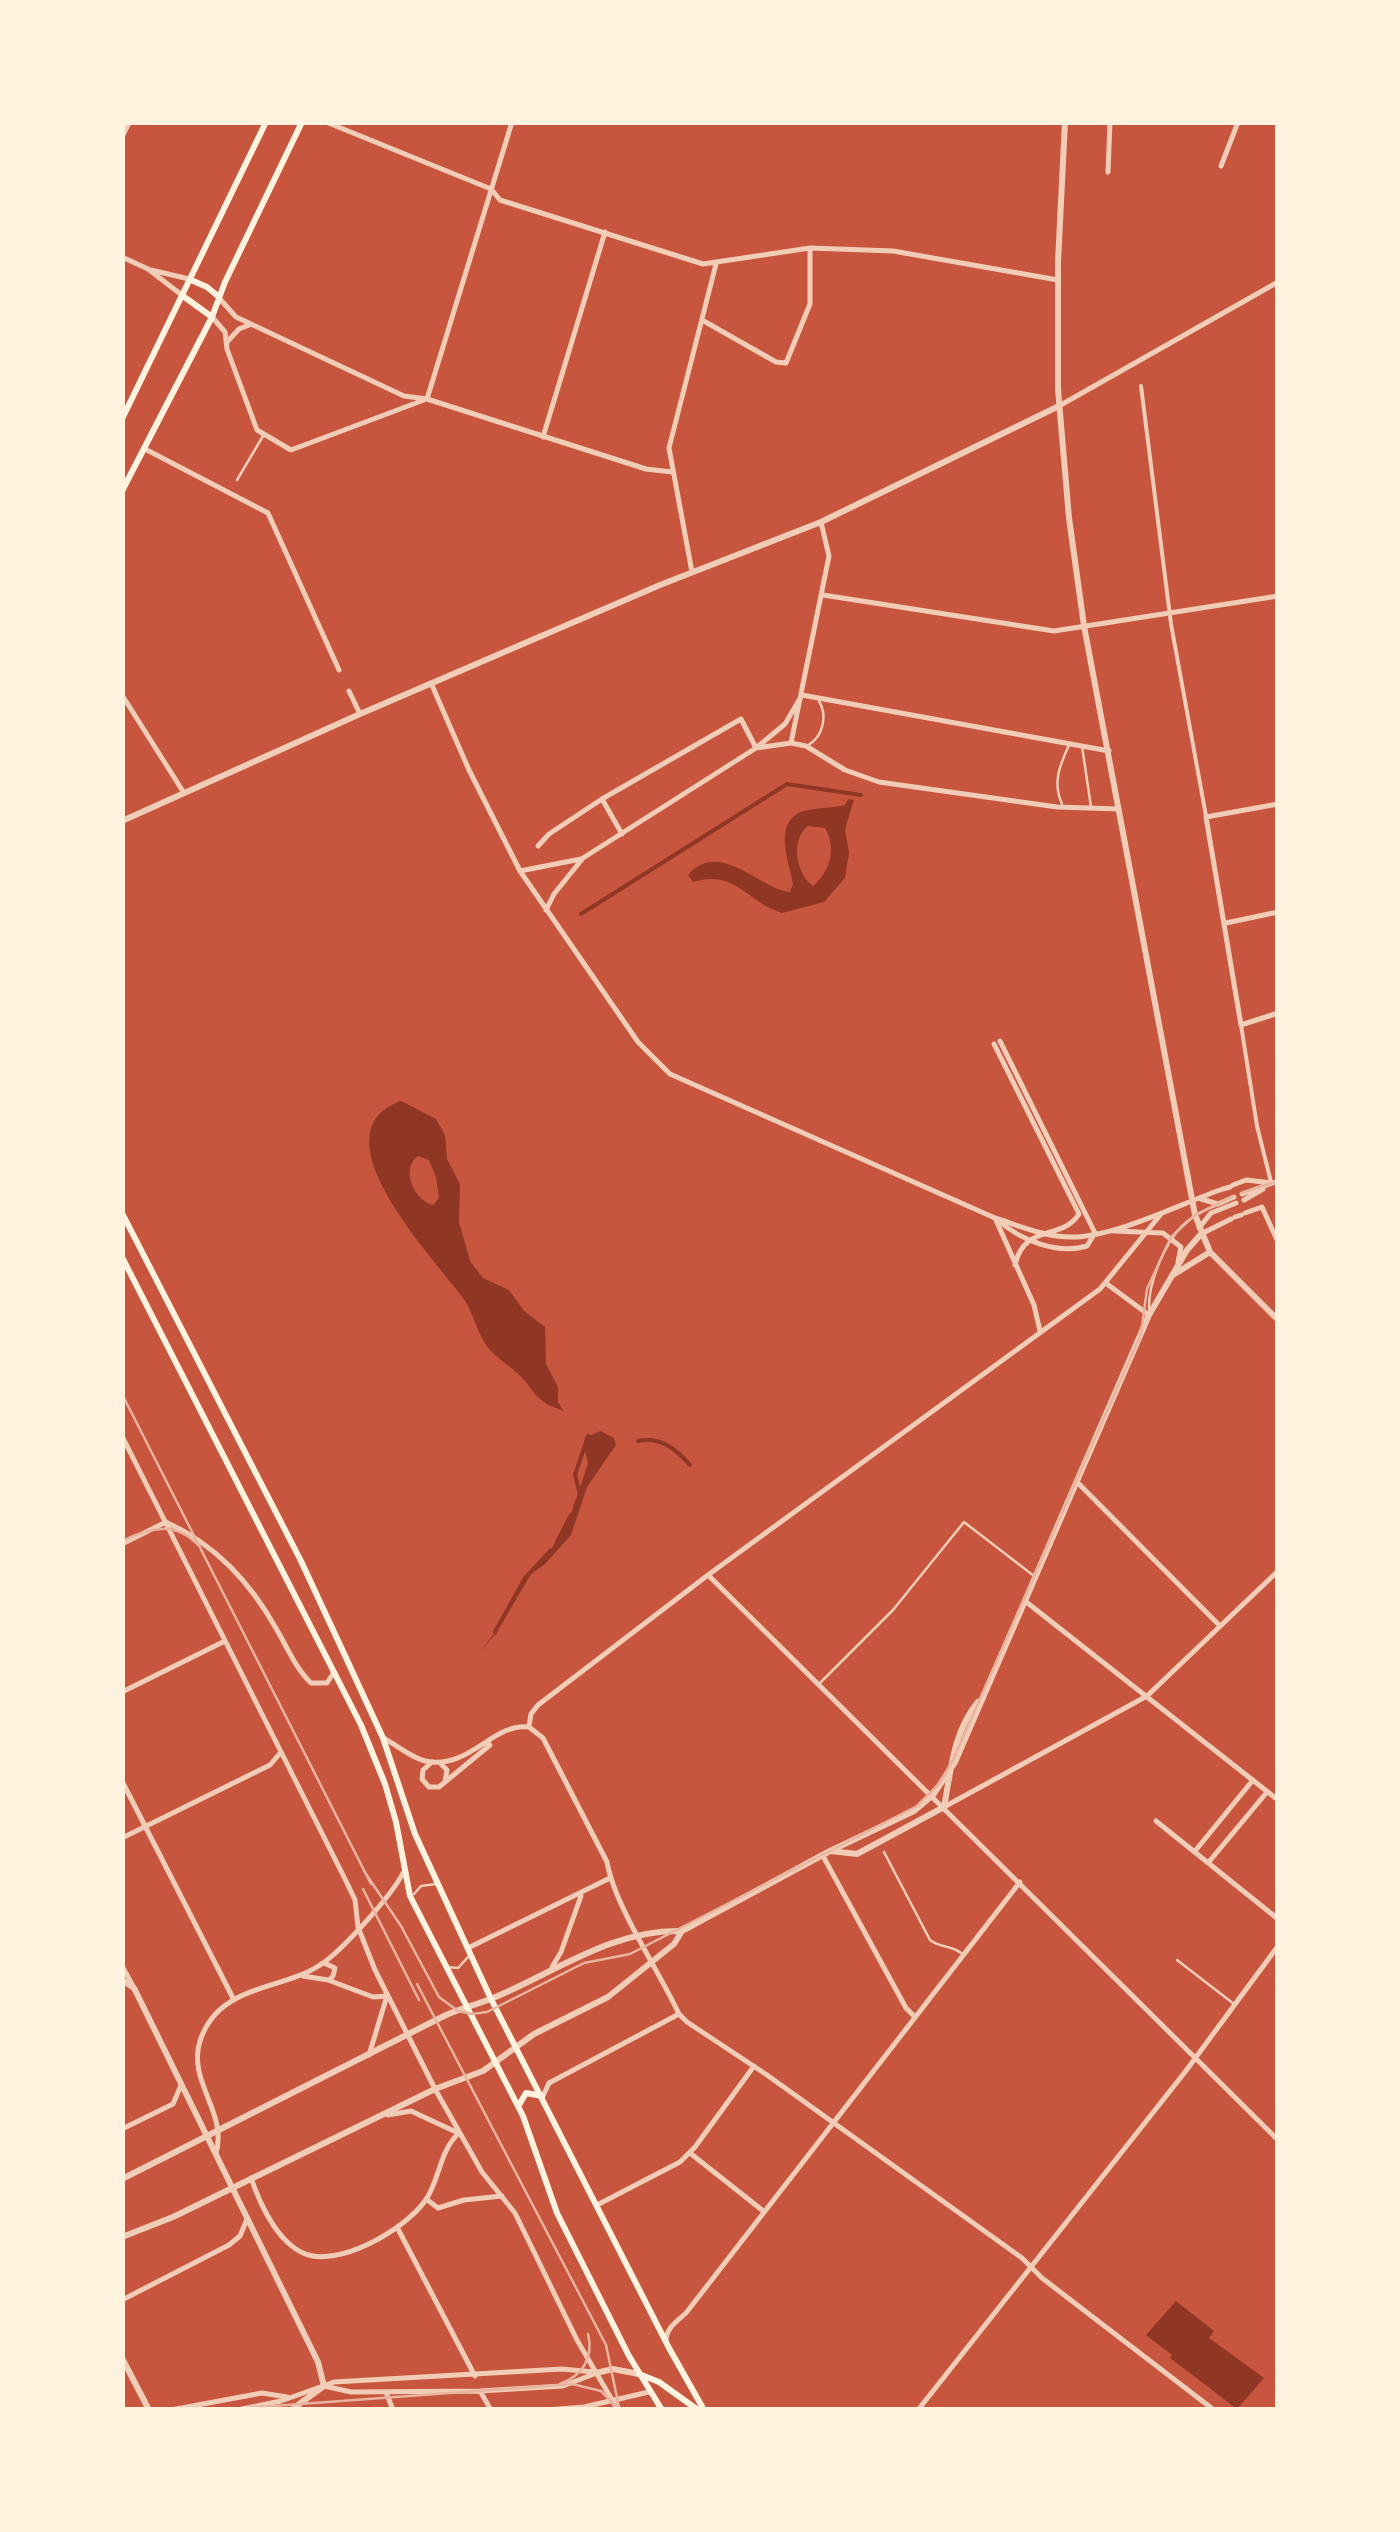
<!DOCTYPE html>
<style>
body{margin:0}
#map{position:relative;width:1400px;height:2532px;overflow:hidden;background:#c8553d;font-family:"Libre Baskerville",serif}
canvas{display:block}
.frame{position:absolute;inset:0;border:125px solid #fff3e0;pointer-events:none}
</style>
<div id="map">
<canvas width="1400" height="2532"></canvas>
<div class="frame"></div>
</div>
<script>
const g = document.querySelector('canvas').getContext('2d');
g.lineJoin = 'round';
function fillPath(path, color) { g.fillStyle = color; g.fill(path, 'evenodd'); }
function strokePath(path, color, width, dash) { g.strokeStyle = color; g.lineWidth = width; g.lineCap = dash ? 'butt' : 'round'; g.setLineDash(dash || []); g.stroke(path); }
const water = new Path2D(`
 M848,799L854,800L845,829L849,853L845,878L824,902L782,913C746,902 736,869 693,882L688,875C719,838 761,890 790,892L793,884C790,865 774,828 797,814C808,807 831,809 845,805ZM808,826L825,828C837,848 830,872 813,886C796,874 790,840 808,826Z
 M401,1101L436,1119L445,1135L447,1159L460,1184L459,1222L470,1261L483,1278L509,1290L524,1311L545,1327L546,1364L558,1387V1402L564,1412C557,1407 550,1407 544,1402C533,1395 528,1382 518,1374C509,1365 498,1359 489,1349C476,1333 474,1311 461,1295C433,1257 313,1132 401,1101ZM418,1156L429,1160L436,1177L439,1198L433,1205C414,1201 400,1168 418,1156Z
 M601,1431L614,1438L616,1445L587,1487L571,1535L545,1564L531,1574L495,1635L480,1651L494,1634L525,1578L549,1553L570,1517L588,1464L584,1444L588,1436Z
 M1176,2301L1214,2331L1209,2338L1264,2378L1237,2409L1170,2358L1172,2355L1146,2335Z`);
const stream = new Path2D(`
 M581,914L787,784L861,795
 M638,1441C660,1436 676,1449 690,1465
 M575,1506L580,1495L575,1475L588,1436
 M557,1542L571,1515
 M495,1632L525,1578L551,1550`);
const service = new Path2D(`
 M237,480L263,436
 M807,746C823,737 828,716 819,701
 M1082,746L1091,807
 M1062,804C1052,782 1060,765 1069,745
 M1149,1309C1148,1284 1164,1244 1182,1226C1191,1217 1204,1210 1217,1205
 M819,1684L893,1610L964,1522L1034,1576
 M884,1852L930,1940C940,1948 951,1945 961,1953
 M414,1894L421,1886L436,1884
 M1177,1960L1234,2004
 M447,1967L458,1968L469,1956`);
const pedestrian = new Path2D(`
 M1141,386L1171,624L1206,816
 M1241,1025L1257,1126L1271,1182`);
const minor = new Path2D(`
 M326,122L491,189L500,200L703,264L810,248L893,251L1058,280
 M1221,166L1238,122
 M1108,172L1110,122
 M122,257L148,269L183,296
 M151,270L189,279
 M219,298L236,317L404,396L427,399L646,469L672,472
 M212,317L225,332L227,349L257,430L291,450L424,400
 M702,320L776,362L786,363L810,304V248
 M227,342L239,329L249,325
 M427,399L512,122
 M1059,406L1278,282
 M543,437L605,232
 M145,449L268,513L339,670
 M692,572L669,448L716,264
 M823,595L1054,631L1278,596
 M431,683L469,770L520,871L638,1042L670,1074L995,1218C1020,1226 1045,1237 1071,1237C1115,1237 1178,1205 1220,1190
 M349,691L360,714
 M122,695L184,793
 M802,695L1109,751
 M791,743L829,556L821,522
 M756,748L791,743L806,746L845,770L879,782L1057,807L1119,809
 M602,799L622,834
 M1278,804L1206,817L1241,1025L1278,1013
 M538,846L549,834L602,799L741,719L756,748
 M520,871L581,859
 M546,910L554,894L583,858L756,748L785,724L802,695
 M1226,923L1278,912
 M1000,1041L1095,1233
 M994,1044L1079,1214C1062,1241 1024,1223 1015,1265
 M1233,1185L1246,1180L1272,1183
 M1223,1189L1230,1187
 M1242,1194L1278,1181
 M1201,1199L1218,1204L1234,1197
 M1244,1200L1263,1189
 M1245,1213L1262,1207L1278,1242
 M1235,1217L1241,1215
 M995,1218L1034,1305L1040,1331
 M998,1220C1020,1240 1057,1255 1087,1246L1095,1233
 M1199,1228L1211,1213L1236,1203
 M1114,1231L1163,1233L1181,1247L1178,1262
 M1203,1233L1231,1219
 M1107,1284L1149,1315
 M122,1436L346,1881L355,1900L358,1927L375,1970L435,2089L482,2172L515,2213L577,2340L618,2410
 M1077,1482L1220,1626
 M166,1522C216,1545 250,1582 277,1630C287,1647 296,1669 311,1683H327L334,1672
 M122,1544L166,1522
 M708,1575L1278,2140
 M1025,1601L1278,1800
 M122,1692L225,1641
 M529,1726L531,1714L538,1705L708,1575L1100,1289L1161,1214
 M529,1727L543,1738L607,1862C615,1907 659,1971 679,2014L687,2022L767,2075L1022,2258L1042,2278L1214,2410
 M383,1738C397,1745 410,1757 425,1761C469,1771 493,1722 529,1727
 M432,1762L423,1770L422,1779L429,1787H439L490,1745
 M441,1764L447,1770L445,1782
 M122,1781L234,2000
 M944,1807L1147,1696L1278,1571
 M1156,1821L1278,1919
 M122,1838L270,1765L281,1752
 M1195,1851L1253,1780
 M823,1856L906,2008L915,2017
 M1208,1863L1267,1792
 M470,1947L610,1878
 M324,1963L335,1968L333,1976L329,1980
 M122,1966L133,1986
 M552,1967L561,1952L581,1896
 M303,1976L328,1980L373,1997L387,1996
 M369,2055L386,1999
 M543,2096L549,2083L679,2014
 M388,2115L411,2111L456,2132
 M122,2129L173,2104L181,2085
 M216,2153C228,2113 187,2081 200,2041C218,1984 281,1991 320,1965C341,1952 392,1895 403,1873
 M690,2153L762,2210
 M251,2178C260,2204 277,2241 303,2253C338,2269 405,2229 425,2201C440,2180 439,2151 459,2133
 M426,2199L438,2208L464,2200L502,2196
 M597,2205L680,2162L695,2147L754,2066
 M398,2229L475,2376
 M122,2300L229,2245L240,2236L247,2219
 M666,2341C666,2328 677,2321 686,2313L1020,1882
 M324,2386L351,2392L480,2391L563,2386L594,2374
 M480,2391L491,2410
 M386,2392L393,2410
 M171,2410L262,2393L287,2397
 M237,2410L281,2401L334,2382L562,2369L594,2372
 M546,2410L584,2407L649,2392
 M918,2410L1185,2072L1278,1946`);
const tertiary = new Path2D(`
 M1065,122L1058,262V389L1069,518L1084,626L1195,1215L1210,1252L1278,1320
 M122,136L129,122
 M122,821L360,714L660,585L821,522L1059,406
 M1173,1275L1210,1252
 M831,1851L857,1854L944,1807C951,1771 953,1732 978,1702
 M122,1980L134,1988L318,2362L324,2386L291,2410
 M122,2179L442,2017C458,2009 476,2005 493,1998C554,1973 612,1929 682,1931L830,1851L914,1811L933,1795L955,1762L1149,1315L1187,1250L1201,1234
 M122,2237L173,2217L435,2089L483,2071L534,2034L608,1997L674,1944L682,1931
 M122,2358L149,2410
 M596,2373L613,2369L639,2374`);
const secondary = new Path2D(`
 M191,280L207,287L219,297
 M183,296L212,317
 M122,419L266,122
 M122,491L212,317L225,282L302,122
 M122,1213L301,1561L347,1660L383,1738L415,1834L491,1999L669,2348L704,2410
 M122,1257L361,1725L385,1784L396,1822L410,1896L523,2116L557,2213L629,2356L662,2410
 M519,2105L526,2093L542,2096
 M639,2374L659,2382L698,2410`);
const tram = new Path2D(`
 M1241,1193L1278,1181
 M122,1394L371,1884
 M122,1541C150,1527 176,1521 199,1546
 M364,1871L401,1926L439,1997L458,2011L472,2014L487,2012L584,1963L630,1954L917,1806L939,1784L953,1760L1141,1334L1147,1289L1171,1237L1195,1215L1233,1196
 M363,1889L419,2000
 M417,1984L606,2345L619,2407
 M560,2384C582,2376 594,2358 588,2334
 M219,2410L572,2384L601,2391L620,2410`);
fillPath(water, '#8f3625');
strokePath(stream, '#8f3625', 4);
strokePath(service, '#f1ccb7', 2.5);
strokePath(pedestrian, '#f1ccb7', 4);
strokePath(minor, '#f1ccb7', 5);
strokePath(tertiary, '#f1ccb7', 6);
strokePath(secondary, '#fff3e0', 6);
strokePath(tram, '#e9b49f', 2.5);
</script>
